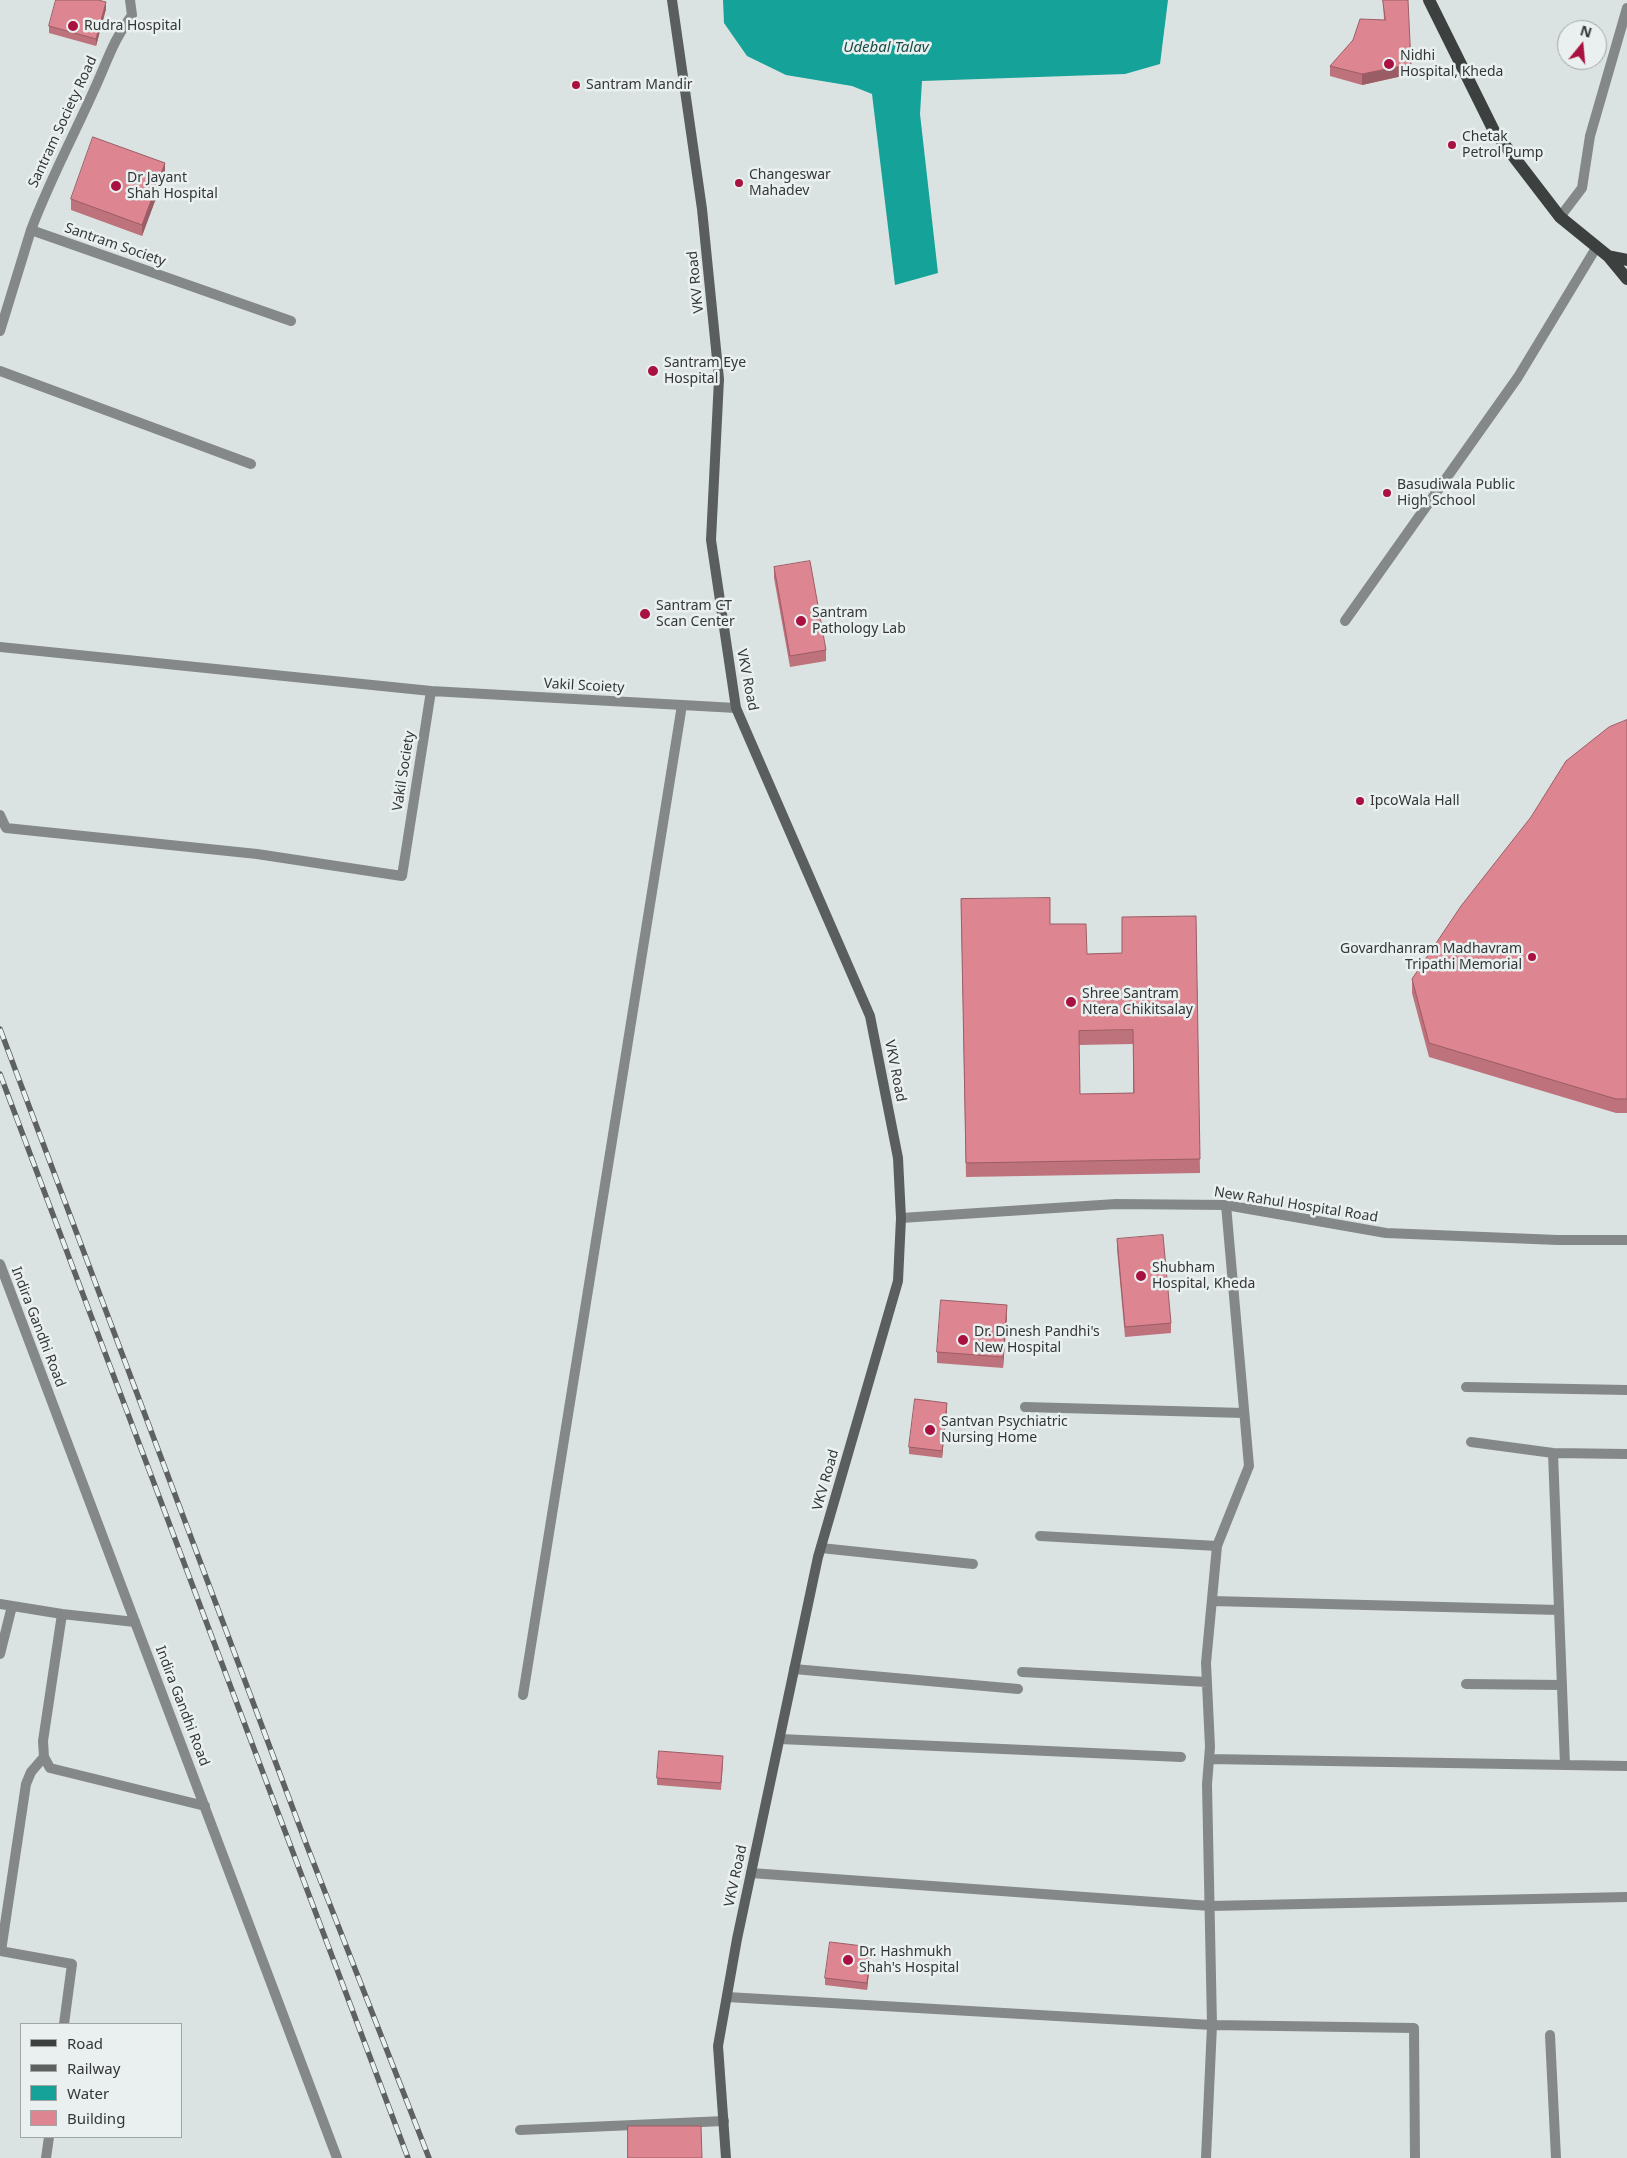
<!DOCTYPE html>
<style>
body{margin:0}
#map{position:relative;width:1627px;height:2158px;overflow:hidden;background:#dbe3e2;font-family:"Noto Sans",sans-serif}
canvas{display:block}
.legend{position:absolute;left:20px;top:2023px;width:162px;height:115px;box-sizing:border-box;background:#e9f0ef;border:1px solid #a1a6a5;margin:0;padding:6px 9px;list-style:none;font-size:15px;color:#343736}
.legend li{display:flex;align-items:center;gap:10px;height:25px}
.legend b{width:25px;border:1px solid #a1a6a5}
.north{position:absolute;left:1557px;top:20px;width:50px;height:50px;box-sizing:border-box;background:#e9f0ef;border:1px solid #a1a6a5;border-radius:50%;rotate:17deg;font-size:14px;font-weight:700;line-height:20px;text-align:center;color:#343736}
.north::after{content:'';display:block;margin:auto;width:18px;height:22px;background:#a81140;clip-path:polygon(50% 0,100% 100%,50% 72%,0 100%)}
</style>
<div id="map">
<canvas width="1627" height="2158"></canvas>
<ul class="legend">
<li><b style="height:6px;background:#3c4140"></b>Road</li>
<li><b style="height:6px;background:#5d6160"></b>Railway</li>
<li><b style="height:14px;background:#15a298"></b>Water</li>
<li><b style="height:14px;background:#dd8590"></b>Building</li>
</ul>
<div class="north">N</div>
</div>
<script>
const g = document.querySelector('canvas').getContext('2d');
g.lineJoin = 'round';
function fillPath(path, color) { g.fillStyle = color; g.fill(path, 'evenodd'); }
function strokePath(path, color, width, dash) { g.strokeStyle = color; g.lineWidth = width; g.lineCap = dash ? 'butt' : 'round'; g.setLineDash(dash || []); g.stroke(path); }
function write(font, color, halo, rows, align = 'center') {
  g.font = font + ' "Noto Sans",sans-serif'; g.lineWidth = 5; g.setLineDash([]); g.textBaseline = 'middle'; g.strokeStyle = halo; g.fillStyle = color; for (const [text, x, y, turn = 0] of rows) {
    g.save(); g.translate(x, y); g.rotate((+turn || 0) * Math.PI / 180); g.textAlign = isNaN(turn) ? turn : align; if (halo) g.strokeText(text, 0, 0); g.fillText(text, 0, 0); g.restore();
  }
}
const water = new Path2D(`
 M723,0H1168L1160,64L1125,74L922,81L920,114L938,273L895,285L872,94L852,86L786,75L747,56L724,23Z`);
const service = new Path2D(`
 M1345,621L1518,377L1596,248
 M523,1695L682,705
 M520,2130L724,2121`);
const minor = new Path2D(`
 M1560,217L1582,188L1590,136L1627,8
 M31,230C49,182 73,137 94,90C107,62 113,40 132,15L130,0
 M0,331L31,230L291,321
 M0,371L251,464
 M0,647L431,691L402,876L257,854L6,828L0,815
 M431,691L736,708
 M1466,1387L1627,1390
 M1025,1407L1244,1413
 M1471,1442L1553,1453L1627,1454
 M1553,1453L1565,1765
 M1040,1536L1217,1546
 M821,1548L973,1564
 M1212,1601L1559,1610
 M0,1604L62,1614L135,1622
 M62,1614L43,1741L44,1757L50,1768L205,1806
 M0,1654L12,1606
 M794,1669L1018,1689
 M1022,1672L1207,1682
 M1466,1684L1562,1685
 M780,1739L1181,1757
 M1209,1759L1627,1766
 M751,1873L1210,1906L1627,1897
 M0,1951L72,1964L64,2024
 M1,1951L26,1784L31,1772L44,1757
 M727,1997L1212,2025L1414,2028L1415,2158
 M1550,2035L1556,2158
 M46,2158L49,2137
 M1206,2158L1212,2025L1207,1784L1210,1747L1206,1663L1217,1546L1249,1466L1226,1205`);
const tertiary = new Path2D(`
 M901,1218L1116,1204L1226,1205L1386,1233L1558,1240H1627
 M0,1264L337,2158`);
const secondary = new Path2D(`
 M672,0L702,209L719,379L711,540L736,708L870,1016L898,1158L901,1218L898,1281L818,1557L737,1939L718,2046L726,2158`);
const primary = new Path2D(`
 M1429,0L1494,131L1560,217L1608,256L1627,279
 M1608,256L1627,260`);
const rail = new Path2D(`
 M0,1029L307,1846L429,2158
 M0,1074L408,2158`);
const wall = new Path2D(`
 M1383,0L1411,74L1362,85L1330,76V66L1384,20Z
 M106,9L96,46L49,33V26Z
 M165,174L142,236L71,210V199Z
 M774,567L826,650V661L790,667L774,578Z
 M1627,720V1113H1616L1429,1057L1412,993V979Z
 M961,899L1087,954L1122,953L1196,916L1200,1173L966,1177ZM1133,1044V1093L1080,1094L1079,1045Z
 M1117,1239L1171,1323V1333L1125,1337L1117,1249Z
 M1007,1316L1003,1368L937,1363V1352Z
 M947,1410L942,1458L909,1454V1447Z
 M723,1763L721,1790L657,1785V1778Z
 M871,1954L867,1990L825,1985V1978Z`);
const shadedWall = new Path2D(`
 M106,2V9L96,46V39Z
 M1411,64V74L1362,85V74Z
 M165,163V174L142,236V225Z
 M1007,1305V1316L1003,1368V1357Z
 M947,1403V1410L942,1458V1451Z
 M871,1947V1954L867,1990V1983Z`);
const building = new Path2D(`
 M56,0H98L106,2L96,39L49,26Z
 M1383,0H1408L1411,64L1362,74L1330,66L1353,40L1360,19L1385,20Z
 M93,137L165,163L142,225L71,199Z
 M810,561L826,650L790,656L774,567Z
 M1627,720V1099H1616L1429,1043L1412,979L1461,906L1531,817L1566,761L1609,727Z
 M1050,898V924H1086L1087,954L1122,953V917L1196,916L1200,1159L966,1163L961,899ZM1133,1030L1134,1093L1080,1094L1079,1031Z
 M1163,1235L1171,1323L1125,1327L1117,1239Z
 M941,1300L1007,1305L1003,1357L937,1352Z
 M915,1399L947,1403L942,1451L909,1447Z
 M659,1751L723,1756L721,1783L657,1778Z
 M830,1942L871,1947L867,1983L825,1978Z
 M628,2126H701L702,2158H628Z`);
const markers = [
 [73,26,6,"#a81140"],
 [1389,64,6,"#a81140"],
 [576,85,5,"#a81140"],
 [1452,145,5,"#a81140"],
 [739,183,5,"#a81140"],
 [116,186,6,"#a81140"],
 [653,371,6,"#a81140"],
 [1387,493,5,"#a81140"],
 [645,614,6,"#a81140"],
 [801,621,6,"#a81140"],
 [1360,801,5,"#a81140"],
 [1532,957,5,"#a81140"],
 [1071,1002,6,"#a81140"],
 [1141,1276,6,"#a81140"],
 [963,1340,6,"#a81140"],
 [930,1430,6,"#a81140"],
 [848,1960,6,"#a81140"]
];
const poiNames = [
 ["Rudra Hospital",84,26],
 ["Nidhi",1400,56],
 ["Hospital, Kheda",1400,72],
 ["Santram Mandir",586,85],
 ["Chetak",1462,137],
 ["Petrol Pump",1462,153],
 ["Changeswar",749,175],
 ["Mahadev",749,191],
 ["Dr Jayant",127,178],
 ["Shah Hospital",127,194],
 ["Santram Eye",664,363],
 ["Hospital",664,379],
 ["Basudiwala Public",1397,485],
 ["High School",1397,501],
 ["Santram CT",656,606],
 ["Scan Center",656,622],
 ["Santram",812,613],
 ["Pathology Lab",812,629],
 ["IpcoWala Hall",1370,801],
 ["Govardhanram Madhavram",1522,949,"right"],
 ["Tripathi Memorial",1522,965,"right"],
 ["Shree Santram",1082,994],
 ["Ntera Chikitsalay",1082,1010],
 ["Shubham",1152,1268],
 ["Hospital, Kheda",1152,1284],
 ["Dr. Dinesh Pandhi's",974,1332],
 ["New Hospital",974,1348],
 ["Santvan Psychiatric",941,1422],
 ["Nursing Home",941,1438],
 ["Dr. Hashmukh",859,1952],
 ["Shah's Hospital",859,1968]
];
const streetNames = [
 ["Santram Society Road",63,122,-65],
 ["Santram Society",115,245,19],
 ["VKV Road",696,282,-96],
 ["VKV Road",747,680,79],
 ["Vakil Scoiety",584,686,3],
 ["Vakil Society",404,771,-81],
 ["VKV Road",895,1071,79],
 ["New Rahul Hospital Road",1296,1205,9],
 ["Indira Gandhi Road",38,1327,69],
 ["VKV Road",826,1480,-74],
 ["Indira Gandhi Road",182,1706,69],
 ["VKV Road",736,1876,-78]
];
const waterNames = [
 ["Udebal Talav",886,48]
];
fillPath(water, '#15a298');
strokePath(service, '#858888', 10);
strokePath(minor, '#858888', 10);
strokePath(tertiary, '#858888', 10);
strokePath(secondary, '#5a5e5e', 10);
strokePath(primary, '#3c4140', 12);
strokePath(rail, '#5d6160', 5.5);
strokePath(rail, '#e9f0ef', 4, [11]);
fillPath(wall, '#be727c');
fillPath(shadedWall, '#9b5d65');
fillPath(building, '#dd8590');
strokePath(building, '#9b5d65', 1);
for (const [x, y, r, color] of markers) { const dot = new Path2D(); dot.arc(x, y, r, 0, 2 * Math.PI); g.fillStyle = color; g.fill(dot); strokePath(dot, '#e9f0ef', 2); }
write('14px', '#343736', '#e9f0ef', poiNames, 'left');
write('14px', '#343736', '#e9f0ef', streetNames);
write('italic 15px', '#184d48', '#e9f0ef', waterNames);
</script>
